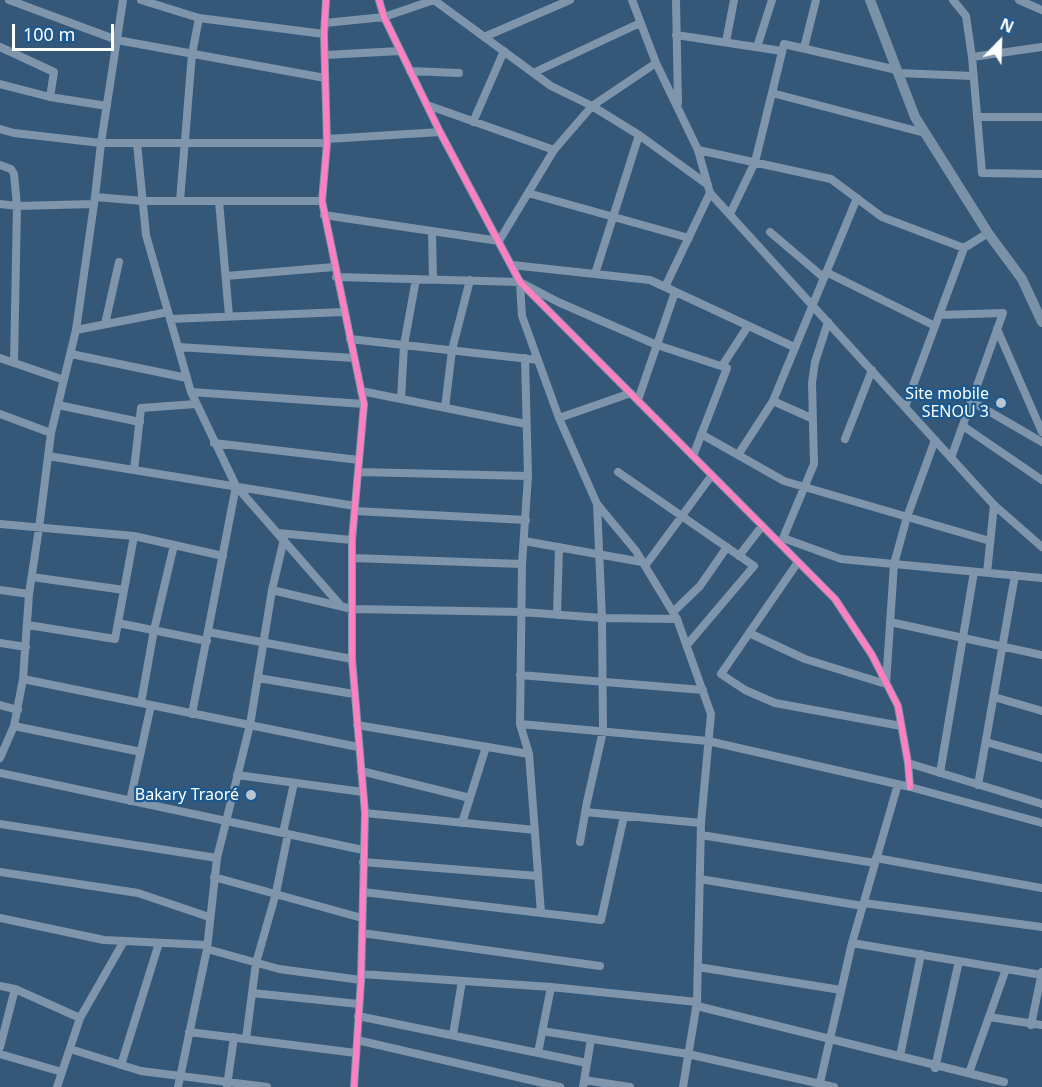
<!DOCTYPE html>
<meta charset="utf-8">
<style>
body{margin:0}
#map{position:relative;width:1042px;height:1087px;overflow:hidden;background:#365878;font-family:"Noto Sans",sans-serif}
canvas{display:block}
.north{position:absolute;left:970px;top:12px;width:60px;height:60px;-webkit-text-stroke:4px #1b5993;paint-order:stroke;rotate:23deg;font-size:16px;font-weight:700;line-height:24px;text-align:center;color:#fff}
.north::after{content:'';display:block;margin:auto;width:21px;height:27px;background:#fff;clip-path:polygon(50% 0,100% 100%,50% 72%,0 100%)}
.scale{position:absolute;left:12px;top:24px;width:102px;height:27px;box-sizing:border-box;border:3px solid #fff;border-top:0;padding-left:8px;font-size:18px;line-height:21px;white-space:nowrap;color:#fff;-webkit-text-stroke:4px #1b5993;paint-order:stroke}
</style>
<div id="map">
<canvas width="1042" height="1087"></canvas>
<div class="north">N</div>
<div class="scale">100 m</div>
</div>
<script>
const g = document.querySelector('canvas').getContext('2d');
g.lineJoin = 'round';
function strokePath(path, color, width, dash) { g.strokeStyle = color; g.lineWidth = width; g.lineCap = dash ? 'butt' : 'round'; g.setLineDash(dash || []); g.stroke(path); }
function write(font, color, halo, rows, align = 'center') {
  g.font = font + ' "Noto Sans",sans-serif'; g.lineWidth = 4.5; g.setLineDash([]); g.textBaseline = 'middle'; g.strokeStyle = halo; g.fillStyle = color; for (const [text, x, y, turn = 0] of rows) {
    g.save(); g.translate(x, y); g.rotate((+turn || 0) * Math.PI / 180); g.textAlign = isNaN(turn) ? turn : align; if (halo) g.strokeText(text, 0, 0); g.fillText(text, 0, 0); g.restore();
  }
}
const street = new Path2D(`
 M9,0L117,40L325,78
 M141,0L199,18L324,34
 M326,0L324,34L327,143L322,201L364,404L352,540V659L365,813L361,980L354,1087
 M379,0L384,17L440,132L520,282L835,599L872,655L898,706L908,763L910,787
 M434,0L551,86L592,106L639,135L708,185
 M632,0L656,63L698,150L710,193L994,505L1042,547
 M676,0L678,103
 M953,0L966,16L972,57L982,173L1042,174
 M1019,0L1042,10
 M325,23L384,17L434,0
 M676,35L782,51
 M484,37L570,0
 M726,42L734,0
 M0,47L54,72L50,97
 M757,47L772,0
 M804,48L816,0
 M325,55L400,51
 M972,57L1042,47
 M410,71L459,73
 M533,73L640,23
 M898,73L973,76
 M0,84L50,97L107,106
 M772,93L925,133
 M427,105L554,150
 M977,117H1042
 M473,122L504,51
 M0,129L14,133L101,143H327
 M327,139L440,132
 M137,143L146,235L191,392L236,486L341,606
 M698,150L831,179L882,217L964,248
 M0,165L11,169L14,174L17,206L14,363
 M528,193L689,238
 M95,197L143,201H322
 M180,201L192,54L199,18
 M219,201L229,316
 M0,204L17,206L94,204
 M730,214L755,162L784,44L897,70
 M324,215L499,241L554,150L592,106L656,63
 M432,231L433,279
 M770,232L823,277
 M512,265L650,280L794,347
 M826,272L935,326
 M595,274L639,135
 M226,276L334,267
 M336,277L520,282L558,302L657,345L727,368L693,456
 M520,282L522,316L559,418L597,504L636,551L677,619L711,714L701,823L697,1002
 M665,287L710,193
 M939,315L1003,313L951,458
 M170,319L344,312
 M105,324L119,262
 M997,329L1042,432
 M76,330L168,312
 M350,339L538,360
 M178,347L354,358
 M71,354L187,378
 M0,358L64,380
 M525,358L528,476L522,564L520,724L529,754L541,913
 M722,366L748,326
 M361,391L526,424
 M191,392L364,404
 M401,399L404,345L416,279
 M638,400L675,292
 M773,401L811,418
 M971,401L1042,442
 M58,405L140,422
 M905,407L964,248L988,233
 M445,408L452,350L470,280
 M0,414L51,433
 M559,418L631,393
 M963,426L1042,480
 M701,434L784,481L990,541
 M845,439L872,370
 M214,443L359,460
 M738,455L773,401L857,198
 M48,456L355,506
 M134,470L141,408L196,404
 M358,472L528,476
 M618,472L754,566L687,645
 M355,511L526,520
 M0,524L134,536L223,556
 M278,533L352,540
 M783,538L841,559L1042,578
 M524,541L642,562
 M781,543L814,464L812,383L815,362L828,322
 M739,556L762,526
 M352,558L522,564
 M798,562L721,674L745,690L775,703L901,726
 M645,566L712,475
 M987,573L994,505
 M32,577L124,590
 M0,590L29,594
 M272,590L352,609L522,612L602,618L677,619
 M673,612L700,586L727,547
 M557,615L559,547
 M890,622L1042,655
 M118,623L207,641
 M28,625L115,639L134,536
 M208,632L352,659
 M749,633L805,659L886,684L894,564L907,517L935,440
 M0,643L26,647
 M520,675L703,690
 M258,678L354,694
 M23,679L358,747
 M994,697L1042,711
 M141,703L154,630L174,545
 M0,705L18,710
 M192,714L236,486
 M520,724L708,741L910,787L1042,823
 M357,725L529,754
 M14,726L141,752
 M986,742L1042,758
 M0,758L14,726L23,679L29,594L39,528L51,433L76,330L95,197L101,143L123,0
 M908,763L1042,804
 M361,771L470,798
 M0,773L363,850
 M940,773L974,572
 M237,775L363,792
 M978,785L1015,575
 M130,801L151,705
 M585,812L701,823
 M365,813L535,830
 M462,823L486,747
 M0,824L217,858
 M283,833L294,783
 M701,835L875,863
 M580,842L587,802L603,731L602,618L597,504
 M876,858L1042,888
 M363,862L538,876
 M0,872L138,893L209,917
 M214,877L362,918
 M700,879L863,906
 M363,892L601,920L624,816
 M864,903L1042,927
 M0,918L104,940L207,945
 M362,933L600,966
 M852,943L1042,975
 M207,949L279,969L361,980
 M698,967L841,990
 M361,974L551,987L697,1002L683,1087
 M0,986L15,989L80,1018
 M252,993L359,1004
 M697,1006L1004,1082
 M358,1016L587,1063
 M989,1017L1042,1025
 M1031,1025L1042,972
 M542,1031L688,1054L834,1087
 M189,1032L356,1053
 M453,1035L462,981
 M246,1039L256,963L276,893L288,834
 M357,1040L560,1087
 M0,1047L15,989
 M70,1049L141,1071L267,1087
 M538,1053L551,987
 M0,1054L62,1072
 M900,1056L921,954
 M121,1065L159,943
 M935,1068L959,961
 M969,1073L1006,969
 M584,1080L630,1087
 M227,1086L234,1037
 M57,1087L80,1018L124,941
 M178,1087L207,949L217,858L250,725L272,590L284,539
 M583,1087L591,1039
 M819,1087L852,943L898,784`);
const secondary = new Path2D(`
 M870,0L915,117L988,233L1022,279L1042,322`);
const cycleway = new Path2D(`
 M326,0L324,34L327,143L322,201L364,404L352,540V659L365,813L361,980L354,1087
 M379,0L384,17L440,132L520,282L835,599L872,655L898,706L908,763L910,787`);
const markers = [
 [1001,403,6,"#b9c5d0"],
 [251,795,6,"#b9c5d0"]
];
const poiNames = [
 ["Site mobile",989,394],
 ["SENOU 3",989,412],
 ["Bakary Traoré",239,795]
];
strokePath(street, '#7f95ab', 8);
strokePath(secondary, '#7a92a7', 10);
strokePath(cycleway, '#ff80c0', 6);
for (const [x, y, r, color] of markers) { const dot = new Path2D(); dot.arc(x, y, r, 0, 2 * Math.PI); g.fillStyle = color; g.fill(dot); strokePath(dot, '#1b5993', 2); }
write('16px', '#fff', '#1b5993', poiNames, 'right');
</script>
